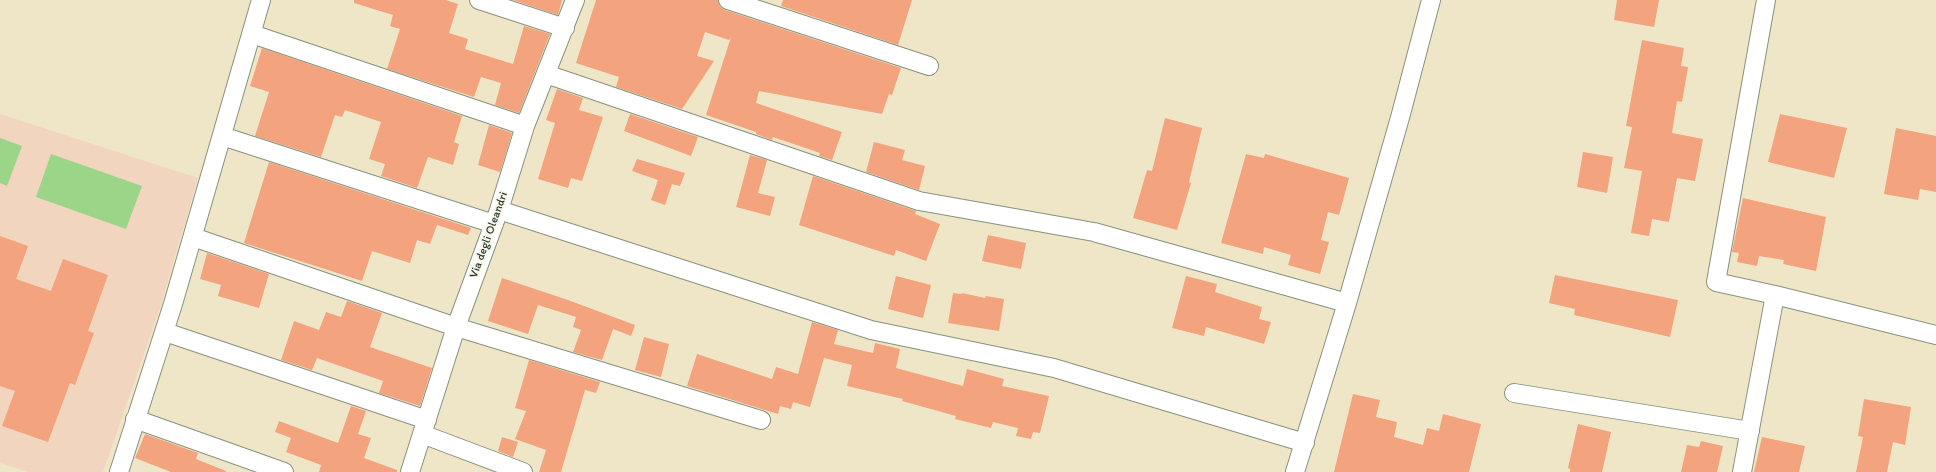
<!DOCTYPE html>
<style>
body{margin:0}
canvas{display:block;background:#efe6c8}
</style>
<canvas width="1936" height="472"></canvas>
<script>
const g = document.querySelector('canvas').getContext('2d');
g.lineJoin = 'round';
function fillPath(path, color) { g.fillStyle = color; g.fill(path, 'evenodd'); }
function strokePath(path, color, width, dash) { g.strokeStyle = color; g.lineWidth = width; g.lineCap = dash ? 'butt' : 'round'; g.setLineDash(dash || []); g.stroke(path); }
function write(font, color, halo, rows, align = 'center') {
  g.font = font + ' Itim,sans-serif'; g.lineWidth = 3.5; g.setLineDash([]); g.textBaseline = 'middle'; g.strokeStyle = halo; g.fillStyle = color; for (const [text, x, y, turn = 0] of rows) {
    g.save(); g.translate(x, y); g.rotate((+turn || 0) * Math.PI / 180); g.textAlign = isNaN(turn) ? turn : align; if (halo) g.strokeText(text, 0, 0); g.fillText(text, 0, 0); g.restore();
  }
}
const built = new Path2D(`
 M0,114L198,178L160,308L103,472H28L0,463Z`);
const green = new Path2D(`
 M0,138L22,146L7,186L0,183Z
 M51,154L142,186L126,229L36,197Z`);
const building = new Path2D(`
 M354,0H446L458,4L449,33L468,39L465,49L513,64L524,26L550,34L519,113L495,105L501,83L481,77L474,97L387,69L400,29L390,26L393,15L354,3Z
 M513,0H562L558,15Z
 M596,0H718L720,7L725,10L901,68L892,95L889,94L882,114L759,91L756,103L842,132L832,160L819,156L820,153L773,137L772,140L756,134V132L706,115L731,37L729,40L705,32L697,56L714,61L682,109L616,87L619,77L576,63Z
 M783,0H912L898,45L781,6Z
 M1617,0H1659L1654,27L1614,20Z
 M1642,40L1684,48L1681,66L1688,67L1682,102L1677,101L1672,133L1703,139L1695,181L1677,178L1669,222L1652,219L1649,236L1631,233L1642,171L1624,168L1632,127L1626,126Z
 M262,48L462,116L454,142L459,144L453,165L428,157L417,188L381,176L385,164L369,159L381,122L345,110L342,117L335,115L321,157L255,136L269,92L250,86Z
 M557,89L583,98L579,110L603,117L582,181L571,178L568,188L538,179L555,123L546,120Z
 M630,114L698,137L691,156L624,131Z
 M1780,114L1847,128L1834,178L1768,162Z
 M1165,118L1202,128L1189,182L1191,183L1177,230L1133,218L1147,170L1152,171Z
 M489,125L512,133L500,172L478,165Z
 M1896,128L1936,136V192L1920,189L1918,200L1884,194Z
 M874,142L905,150L902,160L925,166L919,190L866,172Z
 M1583,152L1613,157L1607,193L1577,187Z
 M1246,154L1264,158L1265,154L1349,178L1339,215L1328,212L1321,240L1329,242L1320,274L1288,265L1291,255L1264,247L1263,254L1221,243Z
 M750,155L767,160L758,193L775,197L770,216L736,207Z
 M637,159L685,173L680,186L672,184L665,205L651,200L658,180L632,171Z
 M269,162L471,228L468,235L437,225L430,244L417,240L410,263L372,251L362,281L244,243Z
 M813,176L916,211L915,214L940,224L926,261L896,250L894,256L799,225Z
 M1743,198L1826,217L1816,271L1783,264L1784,260L1759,256L1757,266L1737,262L1739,253L1732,252Z
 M988,235L1026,243L1021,269L982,261Z
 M0,236L28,246L16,279L51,291L63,259L108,275L88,331L94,333L75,385L70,383L48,442L2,426L15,391L0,386Z
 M207,253L269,274L259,308L218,296L221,285L200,279Z
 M1555,275L1678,300L1670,337L1574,315L1575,309L1549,303Z
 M896,276L931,285L923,318L888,309Z
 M1186,276L1217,284L1215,292L1262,307L1259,319L1271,322L1264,344L1206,327L1204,336L1172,328Z
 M502,278L568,300L635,325L631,336L613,329L602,360L573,352L581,330L573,327L576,317L538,305L528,334L488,321Z
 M953,293L962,294V293L985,298L986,296L1004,299L999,331L948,323Z
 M347,301L382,313L370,347L432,368L420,406L379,393L383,381L317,358L312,370L281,360L294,321L319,330L326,312L341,317Z
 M812,322L838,330L834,344L873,353L875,343L900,349L896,368L963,386L967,369L1004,379L1002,386L1049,396L1040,433L1033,432L1031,439L1016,436L1018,428L993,422L991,428L955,419L956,416L902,401L903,399L847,386L852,365L824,358L810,407L793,402L791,409L780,406L778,414L687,386L697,354L772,379L776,367L798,374Z
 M644,337L669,344L661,377L635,370Z
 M529,360L600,382L596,393L585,390L561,472H539L546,450L515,439L526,411L515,408Z
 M1353,394L1380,400L1376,417L1397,422L1394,437L1423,445L1427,428L1439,431L1443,414L1481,424L1469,472H1334Z
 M1864,399L1911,407L1905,445L1893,442L1887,472H1856L1863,437L1858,436Z
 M351,406L366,411L358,434L371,438L364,458L397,470V472H319L321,465L286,452L291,438L275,432L279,421L338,443Z
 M1578,424L1611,432L1602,472H1570V469L1568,468Z
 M145,434L198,453L196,459L226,471V472H171L135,458Z
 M502,437L518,442L513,457L498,451Z
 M1762,437L1805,446L1799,472H1754Z
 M1701,441L1723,446L1717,472H1681L1687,445L1699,447Z`);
const minor = new Path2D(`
 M479,0L565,28
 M728,0L929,66
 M1766,0L1716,282L1775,295L1936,335
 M252,34L525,126
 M546,74L919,201L1094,232L1347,303
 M222,136L494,224
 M499,210L871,330L1054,368L1305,443
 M193,237L456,327L761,420
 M165,332L427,420
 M1514,393L1750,431
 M135,419L284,472
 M422,434L523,472
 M119,472L173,304L261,0
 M410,472L456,327L499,210L525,126L575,0
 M1295,472L1347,303L1401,114L1431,0
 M1742,472L1775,295`);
const streetNames = [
 ["Via degli Oleandri",489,235,-70]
];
fillPath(built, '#f2d5be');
fillPath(green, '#9bd588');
fillPath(building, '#f3a37d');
strokePath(minor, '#87927e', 20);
strokePath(minor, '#fff', 18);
write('12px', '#1f3d34', '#fcf5e5', streetNames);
</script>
